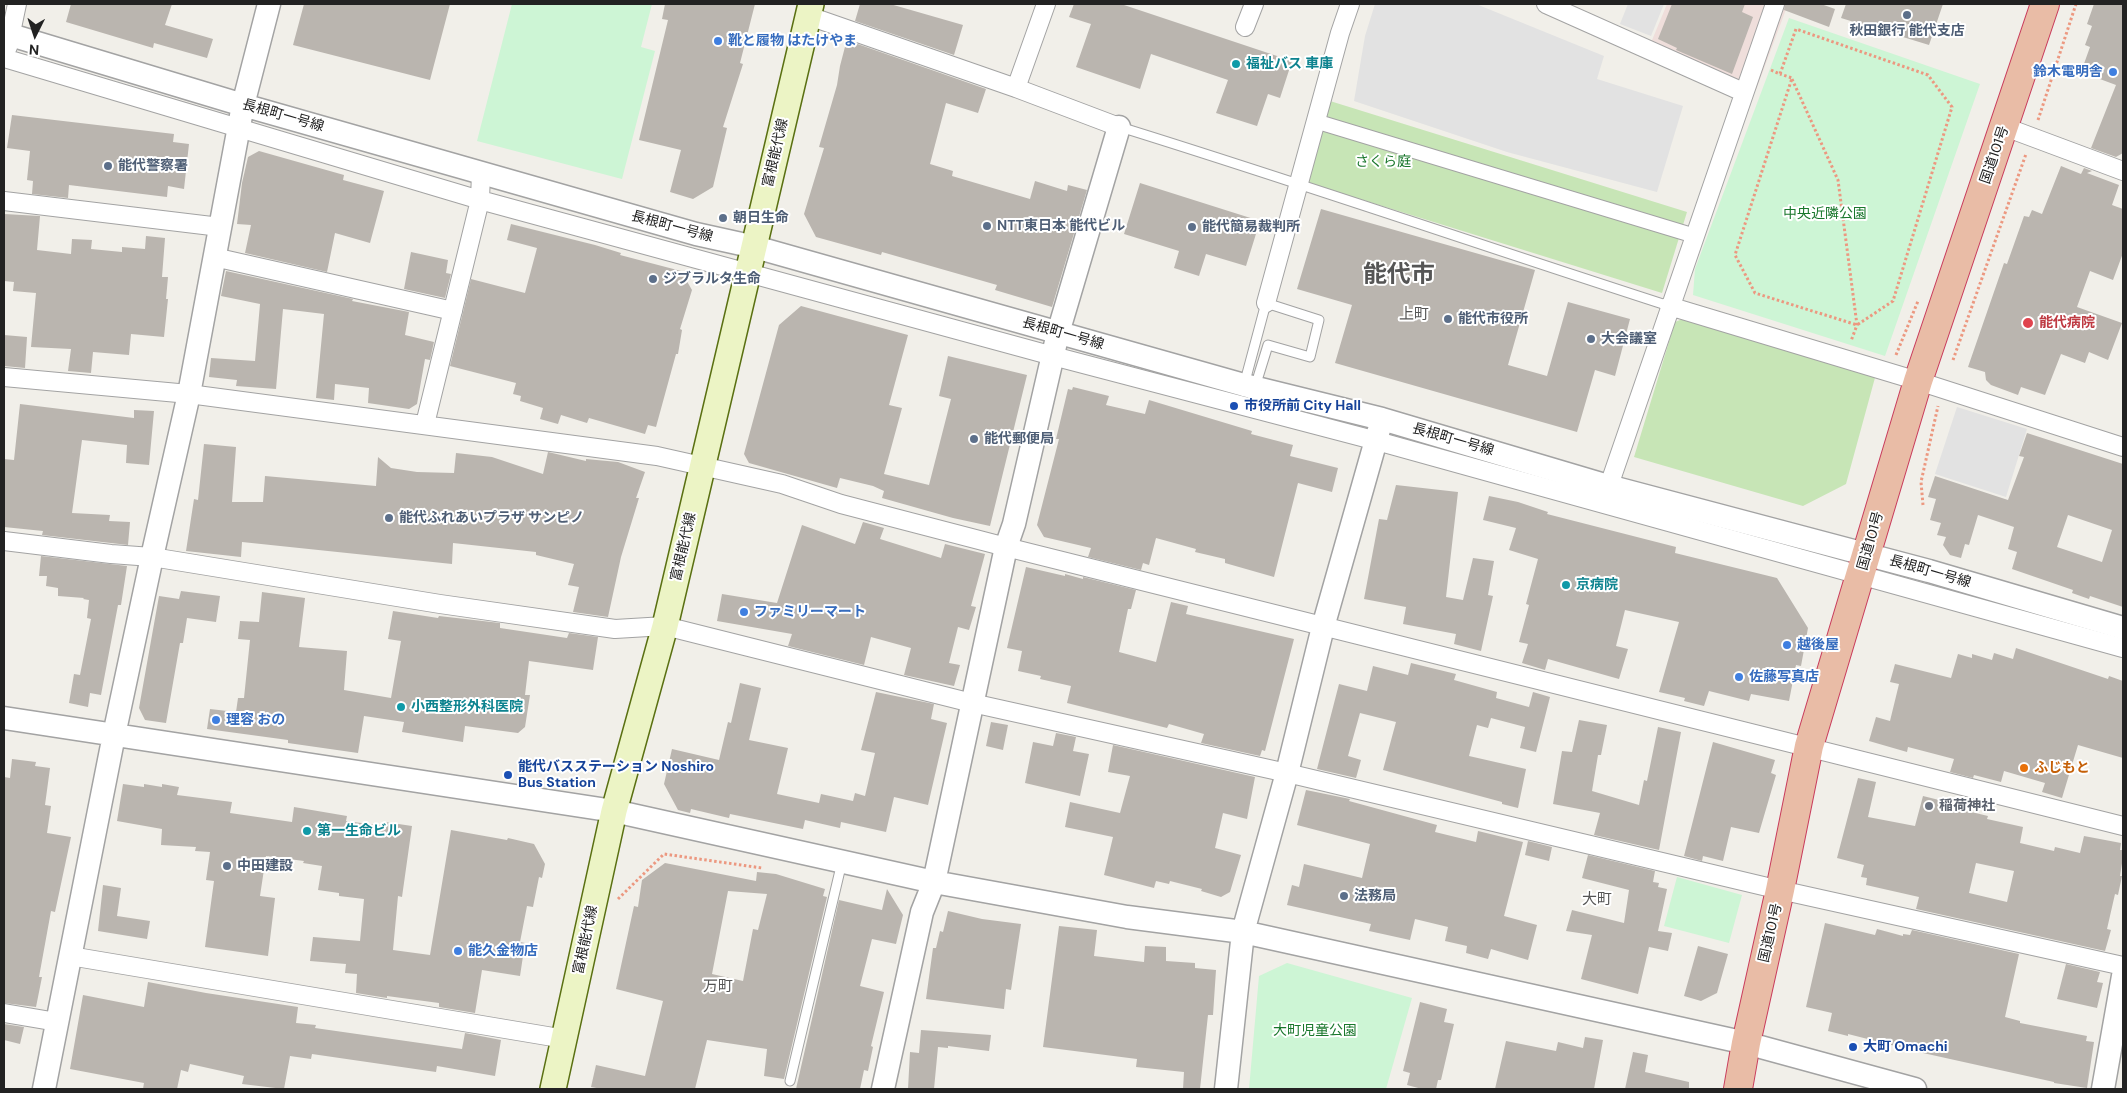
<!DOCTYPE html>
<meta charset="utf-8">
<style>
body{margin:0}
#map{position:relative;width:2127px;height:1093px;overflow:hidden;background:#f1efe9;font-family:"DM Sans",sans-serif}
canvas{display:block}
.frame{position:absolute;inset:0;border:5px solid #222;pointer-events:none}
.north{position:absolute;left:10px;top:10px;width:50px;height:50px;-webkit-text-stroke:4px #fff;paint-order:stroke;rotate:184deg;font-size:14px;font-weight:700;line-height:20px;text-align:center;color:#222}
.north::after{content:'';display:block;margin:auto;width:18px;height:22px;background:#222;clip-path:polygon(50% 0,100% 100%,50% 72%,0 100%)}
</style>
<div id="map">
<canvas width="2127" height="1093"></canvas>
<div class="frame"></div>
<div class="north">N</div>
</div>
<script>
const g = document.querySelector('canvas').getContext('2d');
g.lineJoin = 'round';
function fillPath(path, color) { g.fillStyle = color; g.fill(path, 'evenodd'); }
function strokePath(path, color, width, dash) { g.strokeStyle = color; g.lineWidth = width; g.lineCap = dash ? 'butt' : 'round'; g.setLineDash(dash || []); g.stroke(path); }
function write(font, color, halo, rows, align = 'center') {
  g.font = font + ' "DM Sans","Noto Sans JP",sans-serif'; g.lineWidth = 4; g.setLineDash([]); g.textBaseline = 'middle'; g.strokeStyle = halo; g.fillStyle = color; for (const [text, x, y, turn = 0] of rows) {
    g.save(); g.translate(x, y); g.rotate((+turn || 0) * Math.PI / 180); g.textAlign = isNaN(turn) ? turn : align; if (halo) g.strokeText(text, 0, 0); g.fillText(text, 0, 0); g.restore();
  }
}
const commercial = new Path2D(`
 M1667,4H1788L1756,90L1650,45Z`);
const grass = new Path2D(`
 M1330,101L1687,212L1662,293L1305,182Z
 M1685,318L1876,374L1846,484L1803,506L1634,457L1675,322Z`);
const park = new Path2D(`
 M512,4H652L641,47L655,51L622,179L477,141Z
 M1789,18L1980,84L1885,356L1693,295L1695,269Z
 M1677,877L1742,895L1729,943L1664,926Z
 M1287,963L1412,998L1386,1089H1249L1259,976Z`);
const parking = new Path2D(`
 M1375,4H1476L1604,56L1597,79L1683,106L1657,192L1507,152L1354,101L1365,36Z
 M1628,4H1664L1651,36L1620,24Z
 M1957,407L2027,429L2006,497L1935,474Z`);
const building = new Path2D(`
 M71,4H172L165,25L213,39L207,58L154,43L153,48L66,22Z
 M304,4H450L430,80L293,45Z
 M665,4H755L740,63L743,64L723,127L727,128L713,187L693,199L670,192L681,150L639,140L668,20L662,19Z
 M860,4H890L963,25L954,55L855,21Z
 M1074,4H1121L1292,61L1280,98L1268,94L1257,126L1216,113L1228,80L1151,54L1140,89L1076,67L1091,24L1069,17Z
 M1672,4H1745L1742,12L1753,17L1732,74L1676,50L1677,48L1658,39Z
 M1785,4H1821L1835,9L1829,27L1784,10Z
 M1846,4H1943L1929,45L1841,18Z
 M2094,4H2123V153L2116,157L2091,148L2116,85L2081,72L2090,47L2085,45L2092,26L2087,24Z
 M849,41L986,89L978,113L946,103L930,164L953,171L952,176L1030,199L1035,181L1067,191L1068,185L1087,190L1052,307L995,290L997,285L882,252L881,255L816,237L804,214L824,148L819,147L837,85L840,66L846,43H848Z
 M12,115L174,134L173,142L189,144L184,189L168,186L167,197L69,185L68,198L32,194L33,181L27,180L30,151L7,148Z
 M259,151L344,175L343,180L384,191L370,243L335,233L327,272L245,253L251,225L237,224L242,183L248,157Z
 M2061,166L2081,174L2084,168L2092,171L2087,173L2119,185L2112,205L2123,209V253L2113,280L2090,271L2077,307L2122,323L2108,360L2089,352L2085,363L2061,354L2045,395L2021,387L2018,395L1991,385L1986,380L1985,372L1968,367L2004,263L2007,264L2024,216L2029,217L2032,210L2042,214Z
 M1140,183L1260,221L1246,266L1206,254L1199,276L1174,268L1179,251L1124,234Z
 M1321,209L1535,270L1508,365L1547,376L1568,302L1630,319L1615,376L1595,370L1577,432L1335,363L1352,305L1297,289Z
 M4,214L40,216L37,250L71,254L72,239L92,240L91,249L122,252V247L145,249L146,236L165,238L162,277H168L166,299H168L164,337L131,334L129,355L93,352L91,373L68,371L71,349L31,347L36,293L13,291L14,282L4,281Z
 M511,224L595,245L621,253L620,255L681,271L692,290L680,329L682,330L678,354H676L656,427L648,425L645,434L589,418L587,423L561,415L558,424L540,419L543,408L520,401L521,396L513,394L516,383L450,366L471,279L525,293L537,248L507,240Z
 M411,252L448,260L446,273L451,274L445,298L404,289Z
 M226,271L353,299L352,301L409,312L405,335L434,342L430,360L425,359L417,404L409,409L368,403L369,388L335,384L334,400L316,398L324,314L283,309L276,389L236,386L237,380L209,377L211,358L255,361L260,304L221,296Z
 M801,306L908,335L889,405L902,408L884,474L929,485L951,399L939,396L948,356L1027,375L990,526L953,518L882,498L884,491L873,486L840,478L837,488L749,463L744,454L779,325Z
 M4,335L27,337L25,368L4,366Z
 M1073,387L1109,396L1106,405L1145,414L1149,400L1252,431L1251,434L1293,445L1290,456L1338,468L1332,492L1298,483L1274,577L1225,563V559L1195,552L1196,549L1156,538L1149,565L1143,563L1141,570L1088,557L1091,548L1044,537L1037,525L1059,439H1056L1068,389L1072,390Z
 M20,404L134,418V410L154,411L149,465L126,463L127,445L82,440L72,513L110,515L109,521L130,522L128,545L42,535L43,531L4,527V459L14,460Z
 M2027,433L2123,464V607L2090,596L2089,599L2072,593L2073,590L2012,569L2017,552L2008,549L2014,527L1978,515L1969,545L1965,544L1961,558L1950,555L1943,545L1946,537L1937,535L1941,523L1930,520L1936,499L1928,497L1935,476L2008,500L2024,457L2019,456ZM2068,515L2112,530L2102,562L2057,547Z
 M204,444L236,447L232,502H263L265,476L376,486L378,457L391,468L417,472L454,473L456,453L492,457L543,474L548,452L586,461V459L618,462L645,472L636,498H639L621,557L608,617L573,612L579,587L568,585L574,564L536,555V552L453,543L452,564L242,542L241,557L186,551L194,499L198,500Z
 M1396,485L1458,492L1446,597L1463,600L1473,558L1494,561L1488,595L1493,596L1481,651L1454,644L1456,634L1403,624L1406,607L1364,599L1379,519L1387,520Z
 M1489,496L1518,502L1548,512L1547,514L1676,547L1675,553L1777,578L1808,628L1801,666L1796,665L1789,701L1751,694L1749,701L1709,691L1704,706L1684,701L1685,698L1659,692L1679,622L1625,610L1616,646L1628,649L1619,679L1548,659L1545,670L1522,663L1528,644L1519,642L1529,605L1526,604L1538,559L1509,550L1516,528L1483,520Z
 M863,522L884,528L880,539L941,558L945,544L985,554L971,606L976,607L969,630L958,627L949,663L960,665L954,686L904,675L911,648L871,637L864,665L788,646L792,634L717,621L722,594L777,603L802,525L855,544Z
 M41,556L127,566L121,605H118L101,695L90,693L88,707L69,703L74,674L80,675L91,619L87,618L89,600L83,599L84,598L58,596V588L46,586L47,576H39Z
 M1026,567L1065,576V574L1083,579V577L1136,590L1131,609H1128L1119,652L1156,662L1171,602L1188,606L1186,614L1294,639L1265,751L1262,750L1260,756L1201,743L1204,734L1169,724L1167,728L1067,703L1071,686L1040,679L1041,676L1018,671L1022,651L1007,648Z
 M181,591L220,596L216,622L187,618L183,643H180L166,723L145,720L139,708L159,596L179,599Z
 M262,592L305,598L299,647L347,651L344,690L391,698L401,641L388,639L393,611L438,618L439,616L500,623V628L567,638L569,633L598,637L593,670L529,661L525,695H530L525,727L518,733L465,726L463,742L402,732L404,722L364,716L358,753L288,743V740L207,729L210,709L236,712L238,698H244L250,640L238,639L240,621L259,622Z
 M2016,648L2108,679L2109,676L2123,681V758L2078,745L2062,798L2042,792L2045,783L2004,771L2001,782L1974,775L1973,778L1950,772L1954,759L1908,747L1907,752L1869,741L1876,717L1890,721L1899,684L1890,682L1895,664L1951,678L1958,654L1972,658V654L1992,660L1994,653L2013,659Z
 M1411,663L1456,674L1454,680L1497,692L1496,698L1529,707L1533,692L1550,697L1536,752L1520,748L1525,727L1491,718L1488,728L1477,725L1469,756L1526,769L1518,808L1502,804V802L1383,770L1396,722L1360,713L1348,756L1361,760L1356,778L1317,769L1339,684L1367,691L1373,666L1408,675Z
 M740,683L761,688L749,740L788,748L777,794L819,803L821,794L853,801L855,793L865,796L875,753L861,750L876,692L934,704L931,719L947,723L928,805L894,797L886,832L841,822L840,828L805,820L803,829L730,814L729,818L691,809L690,813L678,810L664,784L672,749L719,760L728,722L731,723Z
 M1579,720L1607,725L1601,755H1598L1592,791L1639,805L1644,780L1647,781L1658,727L1681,732L1659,850L1594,835L1600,813L1553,804L1562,751L1572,752Z
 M991,722L1008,725L1003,750L986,746Z
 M1056,733L1076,737L1073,751L1089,754L1080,796L1025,783L1033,742L1053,746Z
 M1713,742L1775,760L1771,773L1776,775L1759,833L1731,827L1723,861L1703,856L1702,861L1684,856Z
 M1113,745L1255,777L1247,819L1223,813L1215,848L1241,855L1230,892L1221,897L1201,891L1202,889L1170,881L1169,884L1156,881L1154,888L1104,875L1113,837L1065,827L1070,802L1120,813L1130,776L1108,772Z
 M12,759L36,762L35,766L50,768L45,805L51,806L47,833L71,837L55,912L51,911L39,977H42L36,1007L4,1003V777L10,778Z
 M1858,778L1876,782L1868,817L1915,826L1923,796L1939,800L1938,804L1988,816L1987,819L2023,827L2020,843L2054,851L2055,847L2080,853L2084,836L2121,843L2120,850H2123V857L2120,876H2122L2118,895L2115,894L2107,929L2111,930L2105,951L1916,909L1919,897L1866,885L1867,878L1861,877L1864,865L1837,858ZM1976,863L2014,871L2007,902L1969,893Z
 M123,784L144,787V784L162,787V784L179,787L177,795L232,802L230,813L292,822L294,807L347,816L346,821L384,826L385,822L412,826L402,897L398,896L393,950L430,955L451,830L507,840L508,838L534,844L545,864L542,878L539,877L533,907L527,906L520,942L525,943L520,976L482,970L475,1013L439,1007V1003L387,996V998L356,993L357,974L345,973L346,964L310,961L313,937L360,941L364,899L339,896V893L318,890L322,866L303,863L304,861L266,856L260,896L275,898L268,956L205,947L214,881L206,880L210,852L195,851L196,847L161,845L162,829L117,821Z
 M1306,790L1350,799L1349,801L1437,825L1435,832L1476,842L1478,831L1523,842L1504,916L1537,925L1528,960L1491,949L1488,959L1466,953L1467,946L1445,941L1448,927L1415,919L1410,940L1369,931L1371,924L1287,905L1292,885L1299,887L1304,864L1362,878L1370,844L1297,825Z
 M1528,841L1552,847L1549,861L1525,855Z
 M1588,855L1655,871L1653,882L1659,883L1658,887L1667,889L1658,931L1672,933L1668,951L1649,947L1638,994L1581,979L1592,935L1566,931L1572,910L1624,923L1629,890L1582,878Z
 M665,863L756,881L757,872L776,874L825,889L823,896L827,897L784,1079L764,1076L767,1049L707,1040L695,1089H602L591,1087L596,1065L645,1076L663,1001L616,989L634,906L638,907L642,880ZM728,891L767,894L758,930L753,929L743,981L712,974Z
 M103,885L121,888L117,916L150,921L147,939L98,931Z
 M887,889L903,915L896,944L872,939L860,986L884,992L871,1046L873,1047L868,1071L864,1070L860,1089H796L839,900L882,910Z
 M948,911L982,919L1021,924L1011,990L1006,989L1004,1009L926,999L933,948H936L940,931L943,932Z
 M1825,923L1875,935L1877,929L1903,936V934L1910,935L1912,930L2019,954L2005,1017L2020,1021V1023L2087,1036L2086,1041L2094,1042L2087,1088L2054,1083V1082L1923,1053L1848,1034V1036L1828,1031L1832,1013L1806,1007Z
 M1059,926L1097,930L1094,956L1144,962L1145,946L1166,947V961L1195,963V968L1216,970L1213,1015H1208L1200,1089H1183L1184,1072L1136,1067L1137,1059L1043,1047Z
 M1698,946L1728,954L1717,993L1701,1001L1684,996Z
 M2066,964L2100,972L2097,982L2103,983L2097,1008L2057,999Z
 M148,982L206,993L298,1007L296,1023L316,1025L315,1028L462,1049L465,1033L501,1040L495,1076L437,1066L436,1072L312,1054L311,1059L290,1056L284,1089L242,1084L244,1076L190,1064L188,1072L181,1070L177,1089H143L144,1083L70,1069L83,995L144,1007Z
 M1420,1002L1447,1009L1444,1022L1454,1024L1441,1080H1438L1436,1089H1422L1407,1085L1410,1073L1403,1071Z
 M4,1024L24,1027L20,1044L4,1040Z
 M921,1030L991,1035L989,1051L948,1046V1048L938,1047L934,1089H908L910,1052L919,1053Z
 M1585,1037L1603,1040L1594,1089H1495L1506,1041L1556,1051L1558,1042L1583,1048Z
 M1633,1052L1648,1055L1645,1072L1689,1082V1089H1625Z`);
const path = new Path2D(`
 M1771,70L1780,74L1796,29L1928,75L1952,107L1893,301L1857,325L1755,293L1735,255L1792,78L1780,74
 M1792,79L1838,180L1857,325L1851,341
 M2038,120L2076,4
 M1896,355L1918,301
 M1953,360L2026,154
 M1923,505L1921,482L1938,406
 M618,899L664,854L762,868`);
const service = new Path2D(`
 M1120,127C1304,184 1486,247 1669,306
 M1244,385L1266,303L1319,320L1310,357L1268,345L1255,387
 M790,1081L842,862`);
const pedestrian = new Path2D(`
 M1315,121L1695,236`);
const minor = new Path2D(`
 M1546,4L1743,92
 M809,16L1016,88L1119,127
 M1245,27L1254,4
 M8,47L17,4
 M4,58L480,200L1053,356L1377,441L2123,648
 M1016,88L1046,4
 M2005,127L2123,171
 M4,201L220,227
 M214,257L453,311
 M1266,303L1340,33L1350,4
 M1669,306L1918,381L2123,447
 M4,377L189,394L657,456L782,484L841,504L1006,547L2123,826
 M425,424L480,200L481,173
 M1605,497L1775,4
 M4,541L111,554L152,557L440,604L615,629L665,626L972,703L1287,773L1780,890L2123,966
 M70,956L565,1039
 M4,1013L57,1022`);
const tertiary = new Path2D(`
 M4,33L243,105L696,234L755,247L1244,385L1382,419L1608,486L1929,571L2123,628
 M4,718L614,811L934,882L1127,917L1243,932L1746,1043L1915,1089
 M44,1089L114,735L152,557L189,394L243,105L269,4
 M883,1089L922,912L934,882L1006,547L1014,524L1058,333L1119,127
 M1226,1089L1243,932L1287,773L1323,627L1382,419
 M2103,1089L2123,976`);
const secondary = new Path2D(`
 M553,1089L614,811L665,626L811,4`);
const trunk = new Path2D(`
 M1738,1089L1746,1043L1780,890L1809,746L1918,381L2045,4`);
const markers = [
 [1907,15,5,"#5c6f8a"],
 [718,41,5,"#3f7fe0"],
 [1236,64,5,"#0f9aa8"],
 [2113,72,5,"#3f7fe0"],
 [108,166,5,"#5c6f8a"],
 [723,218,5,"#5c6f8a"],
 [987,226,5,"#5c6f8a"],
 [1192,227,5,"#5c6f8a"],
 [653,279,5,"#5c6f8a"],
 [1448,319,5,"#5c6f8a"],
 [2028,323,6,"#e0444e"],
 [1591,339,5,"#5c6f8a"],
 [1234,406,5,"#1a4fb4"],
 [974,439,5,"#5c6f8a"],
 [389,518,5,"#5c6f8a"],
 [1566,585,5,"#0f9aa8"],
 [744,612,5,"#3f7fe0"],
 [1787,645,5,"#3f7fe0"],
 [1739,677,5,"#3f7fe0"],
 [401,707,5,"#0f9aa8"],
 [216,720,5,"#3f7fe0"],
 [2024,768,5,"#e8710a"],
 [508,775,5,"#1a4fb4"],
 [1929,806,5,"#6b7280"],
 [307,831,5,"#0f9aa8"],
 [227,866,5,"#5c6f8a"],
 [1344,896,5,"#5c6f8a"],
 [458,951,5,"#3f7fe0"],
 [1853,1047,5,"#1a4fb4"]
];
const serviceNames = [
 ["秋田銀行 能代支店",1907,31,"center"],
 ["能代警察署",118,166],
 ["朝日生命",733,218],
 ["NTT東日本 能代ビル",997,226],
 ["能代簡易裁判所",1202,227],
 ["ジブラルタ生命",663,279],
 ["能代市役所",1458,319],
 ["大会議室",1601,339],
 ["能代郵便局",984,439],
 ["能代ふれあいプラザ サンピノ",399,518],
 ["中田建設",237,866],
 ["法務局",1354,896]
];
const shopNames = [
 ["靴と履物 はたけやま",728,41],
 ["鈴木電明舎",2103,72,"right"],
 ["ファミリーマート",754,612],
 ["越後屋",1797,645],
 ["佐藤写真店",1749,677],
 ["理容 おの",226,720],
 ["能久金物店",468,951]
];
const cultureNames = [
 ["福祉バス 車庫",1246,64],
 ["京病院",1576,585],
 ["小西整形外科医院",411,707],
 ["第一生命ビル",317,831]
];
const streetNames = [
 ["長根町一号線",283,116,16],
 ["富根能代線",776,153,-77],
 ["国道101号",1995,155,-71],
 ["長根町一号線",672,227,15],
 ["長根町一号線",1063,334,16],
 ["長根町一号線",1453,440,16],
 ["国道101号",1871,541,-74],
 ["富根能代線",684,547,-77],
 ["長根町一号線",1930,572,16],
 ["国道101号",1771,933,-77],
 ["富根能代線",586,940,-78]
];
const parkNames = [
 ["さくら庭",1383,162],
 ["中央近隣公園",1825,214],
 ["大町児童公園",1315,1031]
];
const healthNames = [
 ["能代病院",2039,323]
];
const transitNames = [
 ["市役所前 City Hall",1244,406],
 ["能代バスステーション Noshiro",518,767],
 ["Bus Station",518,783],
 ["大町 Omachi",1863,1047]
];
const foodNames = [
 ["ふじもと",2034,768]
];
const worshipNames = [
 ["稲荷神社",1939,806]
];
const neighbourhoodNames = [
 ["上町",1414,315],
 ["大町",1597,900],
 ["万町",718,987]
];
const townNames = [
 ["能代市",1399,276]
];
fillPath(commercial, '#efdedb');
fillPath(grass, '#c7e5b6');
fillPath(park, '#cdf5d5');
fillPath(parking, '#e2e2e2');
fillPath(building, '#bab5af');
strokePath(service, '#a3a3a3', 11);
strokePath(pedestrian, '#a3a3a3', 16);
strokePath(minor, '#a3a3a3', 20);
strokePath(tertiary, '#a3a3a3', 25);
strokePath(secondary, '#5a7012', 28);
strokePath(trunk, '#c93c5c', 30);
strokePath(path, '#ec9880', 3, [2.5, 2.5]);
strokePath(service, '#fff', 9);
strokePath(pedestrian, '#fff', 14);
strokePath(minor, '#fff', 18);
strokePath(tertiary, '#fff', 22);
strokePath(secondary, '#ecf4c5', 25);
strokePath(trunk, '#e9bca6', 28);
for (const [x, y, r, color] of markers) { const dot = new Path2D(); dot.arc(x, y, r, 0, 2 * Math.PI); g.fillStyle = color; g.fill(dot); strokePath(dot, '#fff', 2); }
write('bold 14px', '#4e5e75', '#fff', serviceNames, 'left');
write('bold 14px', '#366cbe', '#fff', shopNames, 'left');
write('bold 14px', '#0d838f', '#fff', cultureNames, 'left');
write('14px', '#222', '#fff', streetNames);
write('14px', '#19772c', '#fff', parkNames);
write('bold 14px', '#be3a42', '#fff', healthNames, 'left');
write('bold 14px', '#164399', '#fff', transitNames, 'left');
write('bold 14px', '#c56008', '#fff', foodNames, 'left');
write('bold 14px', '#5b616d', '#fff', worshipNames, 'left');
write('15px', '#555', '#fff', neighbourhoodNames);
write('bold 24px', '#555', '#fff', townNames);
</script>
